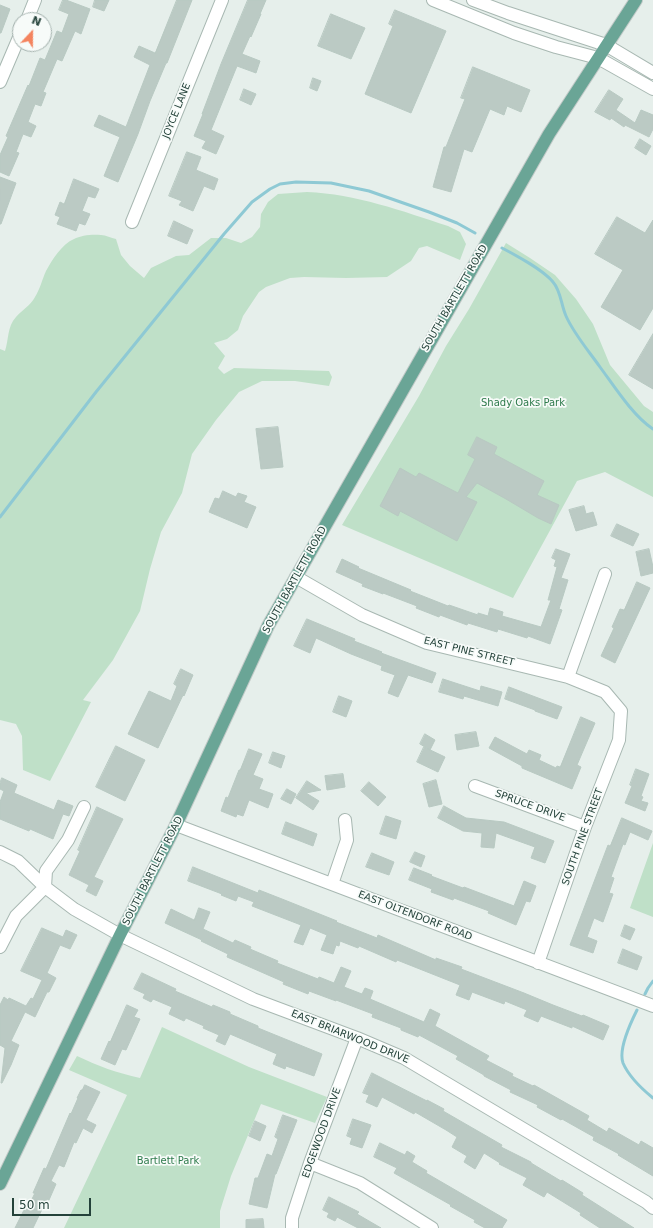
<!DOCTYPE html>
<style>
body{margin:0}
#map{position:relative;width:653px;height:1228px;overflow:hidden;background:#e6efeb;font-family:"DejaVu Sans",sans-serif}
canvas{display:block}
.north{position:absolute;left:12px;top:12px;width:40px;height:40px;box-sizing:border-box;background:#f7fbf9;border:1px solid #a3b1ad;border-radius:50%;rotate:22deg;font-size:11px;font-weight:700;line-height:16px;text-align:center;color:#24423a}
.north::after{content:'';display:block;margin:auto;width:14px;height:18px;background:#f4845f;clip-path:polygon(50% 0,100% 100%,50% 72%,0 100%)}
.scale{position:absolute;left:12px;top:1198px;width:79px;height:18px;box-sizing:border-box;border:2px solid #24423a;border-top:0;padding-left:5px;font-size:12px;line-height:14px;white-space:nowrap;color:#24423a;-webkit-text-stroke:3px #f7fbf9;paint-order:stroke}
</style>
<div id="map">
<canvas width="653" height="1228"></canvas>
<div class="north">N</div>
<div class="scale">50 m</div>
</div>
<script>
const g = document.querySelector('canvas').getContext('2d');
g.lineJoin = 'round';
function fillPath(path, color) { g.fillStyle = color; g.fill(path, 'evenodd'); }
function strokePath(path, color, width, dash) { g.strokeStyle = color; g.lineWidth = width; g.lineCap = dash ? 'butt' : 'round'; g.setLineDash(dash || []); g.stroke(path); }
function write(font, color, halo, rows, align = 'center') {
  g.font = font + ' "DejaVu Sans",sans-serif'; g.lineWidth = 3.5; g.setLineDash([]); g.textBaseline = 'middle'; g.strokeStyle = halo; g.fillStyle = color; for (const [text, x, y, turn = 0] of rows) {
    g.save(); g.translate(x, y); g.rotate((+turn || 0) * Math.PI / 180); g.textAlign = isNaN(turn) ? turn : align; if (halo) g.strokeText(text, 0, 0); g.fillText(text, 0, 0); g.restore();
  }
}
const green = new Path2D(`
 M307,192C356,194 402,211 448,226L460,232L466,244L460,260L427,246L419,248L411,261L387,277L346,278L304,277L290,278L266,287L259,292L243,316L238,330L227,339L214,343L225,356L218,368L224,374L234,368L329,371L332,377L329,386L295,381H262L239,392L216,420L192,454L182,493L161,532L150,569L140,611L113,660L83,700L91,702L50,781L23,770L22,736L16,724L0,720V349L5,351C9,339 7,327 16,317C22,310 30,306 35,297C40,289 42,280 46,271C52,260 62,244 74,239C81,235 93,234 101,235C106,235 111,238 116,239L121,255L130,266L144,278L151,268L176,256L189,255L211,238H226L241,243L252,237L260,227L261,214L268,202L278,194Z
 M506,243L530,258L555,275L576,299L593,324L610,365L644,406L653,412V497L605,472L577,481L513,598L342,525L419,396L446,346L469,309Z
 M653,843V917L630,908Z
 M162,1027L249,1067L327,1097L315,1123L261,1104L231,1176L220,1211V1228H64L127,1095L69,1070L77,1056C98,1066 117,1073 140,1078Z`);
const stream = new Path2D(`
 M502,248C517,256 542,269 553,282C561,291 561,305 566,316C574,334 588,350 600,367C614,386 633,416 653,429
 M0,517L96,392L224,234L252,202L270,189L280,184L296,182L331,183L369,191L429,212L457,223L475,233
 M645,994L648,988L653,981
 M637,1010C631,1022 618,1049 623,1063C629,1077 642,1089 653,1098`);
const building = new Path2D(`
 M63,0H66L90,9L81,34L75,31L62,61L57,59L43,92L46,93L41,106L35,104L28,122L36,126L31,137L23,134L16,152L19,153L9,176L0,172V155L8,137L6,136L28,85L29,86L40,58L45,60L57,31L62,33L69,14L59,10Z
 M95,0H109L104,11L93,7Z
 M177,0H192L167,63H166L150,101L138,134L118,182L104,176L120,137L94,126L99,115L126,127L150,65L134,57L139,46L155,53Z
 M248,0H266L260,14H261L251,37L250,36L242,54L260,61L256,73L237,66L211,130L224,136L216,154L202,148L206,141L194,136L203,114H202L221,64Z
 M0,5L10,9L1,33H0Z
 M395,10L446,31L411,113L365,94L393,26L389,24Z
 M331,14L365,28L351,59L318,46Z
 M473,67L530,90L521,112L507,106L504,115L490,109L472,152L464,149L451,192L433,187L444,147H446L465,99L461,98Z
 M313,78L321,81L317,91L310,88Z
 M244,89L256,94L251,105L240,100Z
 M609,90L623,99L616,110L635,123L641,110L653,115V129L649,137L625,125L624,127L611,118L610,120L595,112Z
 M640,139L651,146L646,155L635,148Z
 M187,152L201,157L196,170L218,179L214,190L204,186L193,211L179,205L182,201L169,196Z
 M0,177L16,183L1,224H0Z
 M74,179L99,189L95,198L88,196L82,211L90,214L85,225L79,223L76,231L57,224L60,217L55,215L60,202L64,204Z
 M617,217L645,233L653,220V308L640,330L601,307L623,270L595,254Z
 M174,221L193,230L187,244L168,236Z
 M653,334V389L629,375Z
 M278,427L283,467L261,469L256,429Z
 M477,437L497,447L494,454L544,481L537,495L559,505L551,524L538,518L506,499L477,483L466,497L477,502L457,541L400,511L398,516L380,506L400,468L416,477L419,473L458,493L475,459L468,455Z
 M223,491L236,497L238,493L247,496L244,502L256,507L247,528L209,512L215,498L219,499Z
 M584,506L586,514L593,512L597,525L576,531L569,510Z
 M617,524L639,534L633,546L611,536Z
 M556,549L570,554L561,578L568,580L559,609L562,610L550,644L528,636L527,638L498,629L497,632L468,623L467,625L440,615L439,617L416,608L417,606L383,593V594L362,586L363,584L336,572L342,559L359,567L358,568L411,590L410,591L448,606L449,605L478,615V613L488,616L490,608L503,612L502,616L541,627L551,600H548L557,567L554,566L556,560L552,558Z
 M649,549L653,567V573L641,576L636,552Z
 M637,582L650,588L615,663L601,656L614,628L612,627L620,609L624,610Z
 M307,619L355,639L354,641L382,652L381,653L436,673L432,683L408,675L398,697L388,693L395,675L381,670L382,666L351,654L316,638L310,653L294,646Z
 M181,669L193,675L184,696L183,695L158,748L128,734L149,691L171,701L177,686L174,684Z
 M443,679L480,691L481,686L502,692L498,706L464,696L463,699L439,692Z
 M509,687L562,707L557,719L535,711V710L505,699Z
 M339,696L352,701L346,717L333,712Z
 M581,717L595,723L577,765L581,767L572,789L522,768V766L489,748L495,737L527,754L529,750L541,755L539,760L556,768L557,766L560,767Z
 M476,732L479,746L457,750L455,735Z
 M425,734L435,740L430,750L420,744Z
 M116,746L145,760L125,801L96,787Z
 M424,747L445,757L438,772L417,762Z
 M249,749L262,754L253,775L263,779L259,789L273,794L268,808L249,800L243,816L237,814L236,817L221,811L226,797L228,798L239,770H240Z
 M273,752L285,756L281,768L269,763Z
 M636,769L649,774L641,796L643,797L641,801L648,803L645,811L625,803L632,786L630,785Z
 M343,774L345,787L327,790L325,776Z
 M2,778L17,785L14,793L54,810L58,800L73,806L69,816L63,814L53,839L30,829L29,831L0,819V802L4,791L0,789V783Z
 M436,780L442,804L429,807L423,784Z
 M307,781L321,790L306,793L319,801L313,810L296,798Z
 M369,782L386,797L378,806L361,791Z
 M287,789L296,794L291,804L281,799Z
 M444,806L466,818L504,822L554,841L545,863L531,858L535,847L496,833L494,848L481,847L482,833L463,831L438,818Z
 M97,807L123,819L94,877L103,881L96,896L86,891L89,885L69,875L80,851L78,850Z
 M386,816L401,821L396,839L380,834Z
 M622,818L652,831L648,840L630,832L625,845L623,844L611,877L614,878L609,893L613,894L603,922L594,918L587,937L597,941L593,953L570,945L608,845L610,846Z
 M286,822L317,834L313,846L282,834Z
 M415,852L425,856L421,867L410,862Z
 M372,853L394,862L389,875L366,867Z
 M193,867L258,893L259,890L282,899L337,921L336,922L377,938L378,935L436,960V958L462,967L461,969L524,993L553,1005L582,1016L583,1015L609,1026L603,1040L572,1026V1028L541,1016L538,1022L524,1016L527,1010L505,1001L504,1004L472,992L469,1000L456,995L460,985L397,960L396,962L359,946L358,948L340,941L339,946L336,945L333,954L321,950L327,935L310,928L303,945L294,942L301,925L252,906L254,902L238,896L236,901L221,895L222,894L188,881Z
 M414,868L432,875L431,876L463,888L464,887L514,906L524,881L536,886L530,902L526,901L516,925L488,913L489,911L454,898L453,900L431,892L432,889L409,880Z
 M199,908L210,912L203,929L233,943L235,940L251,947L250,949L278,961L277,963L318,979L319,977L334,983L341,967L351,971L344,987L362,994L365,988L373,991L370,999L424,1022L430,1009L440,1014L435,1026L489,1056L486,1060L513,1074L512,1076L533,1086L534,1085L589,1116L587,1120L607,1132L609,1128L639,1145L641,1141L653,1148V1176L618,1155L619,1154L593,1140L594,1137L562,1119L561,1120L537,1107L538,1105L510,1092L511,1090L484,1076V1075L456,1059L458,1056L419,1035L418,1037L401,1030V1028L372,1017L373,1014L336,1000V1001L309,991L308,994L283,984L284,982L227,957L228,954L201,941L202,940L165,923L171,909L194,920Z
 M625,925L635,929L630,940L621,936Z
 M42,928L63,937L66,930L77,935L70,949L60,945L47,973L56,978L49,992H47L35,1017L25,1012L11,1041L19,1045L11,1065L2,1083H1L5,1048L0,1045V1005L4,997L8,1000L9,998L26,1006L31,998L33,999L42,980L21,971Z
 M623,949L642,957L637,970L618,963Z
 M142,973L176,989L175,991L212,1007L213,1005L230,1012V1014L258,1026V1028L322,1054L314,1076L286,1066L285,1069L273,1064L277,1054L230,1034L225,1045L216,1041L219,1035L203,1028L204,1026L186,1018L184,1021L169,1014L172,1007L153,999L151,1002L143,998L145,994L134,989Z
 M127,1005L138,1010L134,1017L140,1019L126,1050L122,1049L115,1065L101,1059L109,1041L110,1042Z
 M372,1073L427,1101V1100L444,1109L443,1111L502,1145L501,1147L531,1162V1163L561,1181L562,1180L583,1193L582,1195L634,1228H600L580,1215L581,1213L547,1192L544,1197L523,1185L527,1178L499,1164L500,1163L484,1153L475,1169L464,1162L467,1156L452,1147L457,1137L446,1130L415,1112L414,1114L382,1097L377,1107L366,1102L369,1095L363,1093Z
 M85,1085L100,1092L86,1120L96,1125L92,1133L83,1128L76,1143L74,1142L64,1167L59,1165L51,1181L56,1184L49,1200L47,1199L33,1228H15L24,1210L26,1211L35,1193H33L44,1168L46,1169L70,1113L71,1114L78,1098H77L81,1090H82Z
 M283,1115L297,1120L276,1174H275L267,1208L249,1204L255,1178H258L267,1154L272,1156L278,1139L275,1137Z
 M353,1119L371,1125L362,1148L350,1144L352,1138L347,1136Z
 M255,1121L266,1126L260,1141L249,1136Z
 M380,1143L405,1155L407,1151L415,1156L412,1162L427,1171L426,1173L507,1220L502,1228H485L474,1222L475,1220L450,1206L451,1205L394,1173L397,1168L374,1157Z
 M329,1197L359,1212L357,1214L381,1228H358L337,1217L335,1221L327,1217L329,1213L323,1210Z
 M263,1219L264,1228H246V1220Z`);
const minor = new Path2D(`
 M433,0L514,33L556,47L598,58L653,89
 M473,0L508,13L606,45L653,73
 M27,20L35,0
 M0,82L20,35
 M132,222L222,0
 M296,577L362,615L427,643L568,677L605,692L621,711L619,740L585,827L538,963
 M568,677L605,574
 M475,786L585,827
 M176,825L653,1006
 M0,852L18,861L45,887L74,909L120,935L253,999L357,1038L404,1058L646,1202L653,1208
 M332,884L347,840L345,820
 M0,947L16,916L45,887L46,871L68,840L84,807
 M310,1163L360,1183L432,1228
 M292,1228V1218L310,1163L357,1038`);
const major = new Path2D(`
 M0,1184L120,935L176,825L268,626L549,134L636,0`);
const streetNames = [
 ["JOYCE LANE",177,111,-68],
 ["SOUTH BARTLETT ROAD",455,298,-60],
 ["SOUTH BARTLETT ROAD",295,580,-61],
 ["EAST PINE STREET",469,652,14],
 ["SPRUCE DRIVE",530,806,20],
 ["SOUTH PINE STREET",583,837,-70],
 ["SOUTH BARTLETT ROAD",153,871,-63],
 ["EAST OLTENDORF ROAD",415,916,21],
 ["EAST BRIARWOOD DRIVE",350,1037,22],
 ["EDGEWOOD DRIVE",322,1133,-70]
];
const parkNames = [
 ["Shady Oaks Park",523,403],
 ["Bartlett Park",168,1161]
];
fillPath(green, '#bfe0c8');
strokePath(stream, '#8ec9d4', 3);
fillPath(building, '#bbcac4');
strokePath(building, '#b8c9c2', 1);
strokePath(minor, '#a8b8b2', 14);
strokePath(major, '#c2cac8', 14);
strokePath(minor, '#fff', 12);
strokePath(major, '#6aa596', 12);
write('10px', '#24423a', '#f7fbf9', streetNames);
write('10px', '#2d7a4b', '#f7fbf9', parkNames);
</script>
